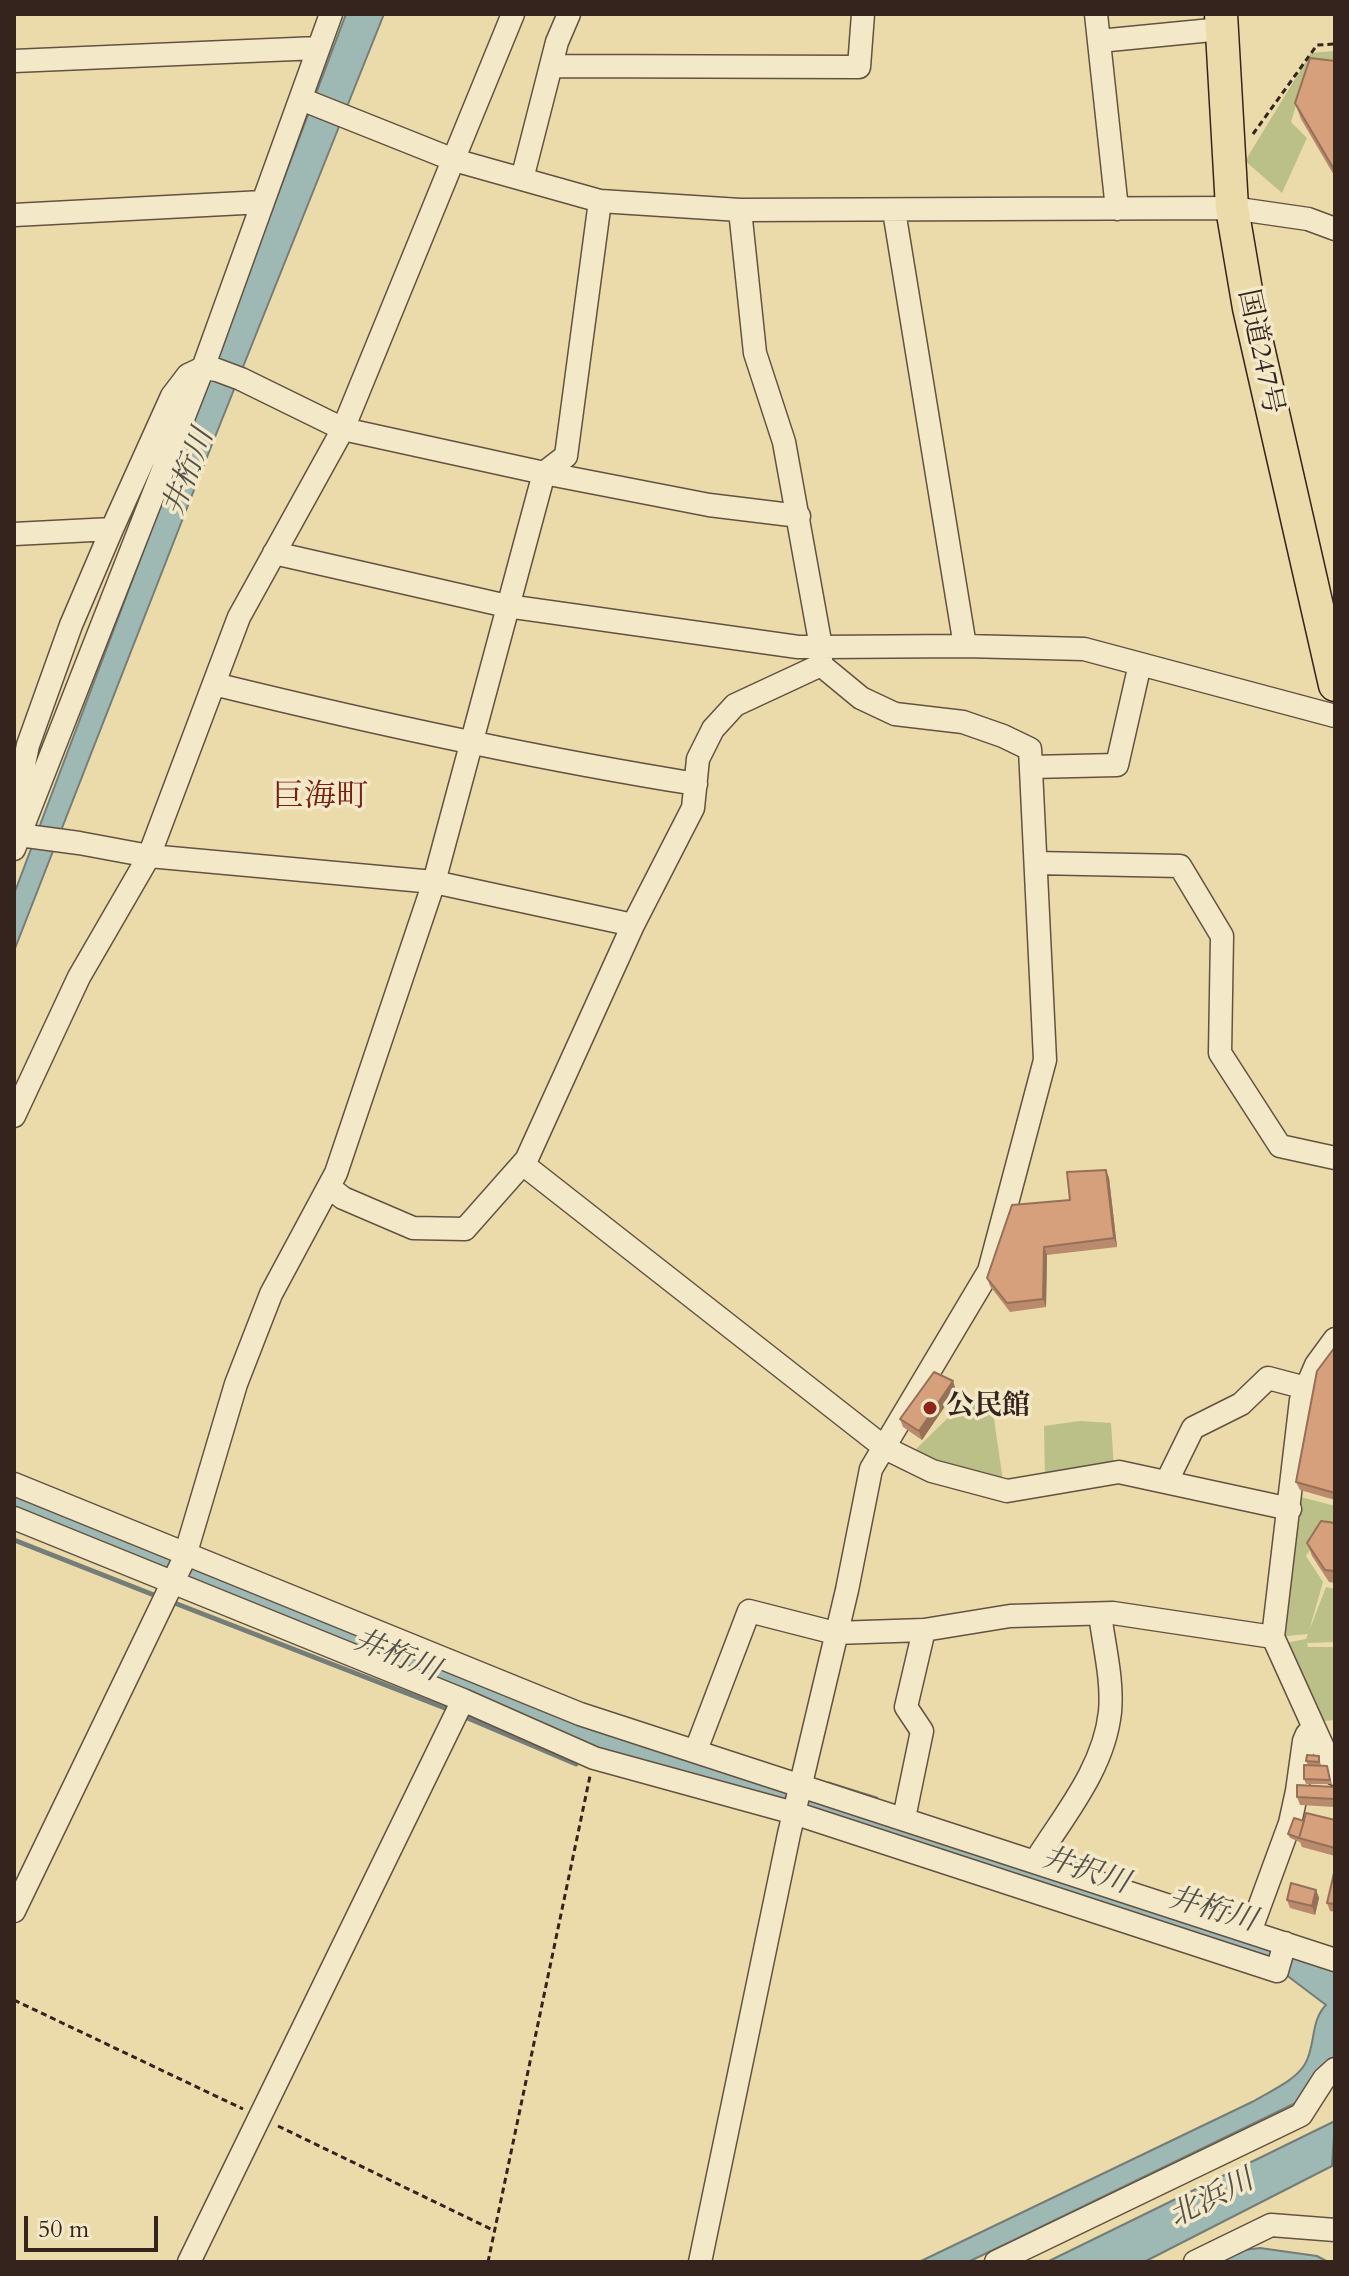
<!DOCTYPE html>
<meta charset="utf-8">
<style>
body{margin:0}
#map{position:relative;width:1349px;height:2276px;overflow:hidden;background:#ecdbaa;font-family:Cardo,serif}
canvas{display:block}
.frame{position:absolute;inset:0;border:16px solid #35241e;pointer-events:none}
.scale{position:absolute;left:24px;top:2216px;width:134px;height:36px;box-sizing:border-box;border:4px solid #35241e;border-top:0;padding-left:10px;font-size:24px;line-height:28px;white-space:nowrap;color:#35241e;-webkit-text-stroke:6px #f3e8c8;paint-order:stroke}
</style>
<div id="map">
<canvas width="1349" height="2276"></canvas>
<div class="frame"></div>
<div class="scale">50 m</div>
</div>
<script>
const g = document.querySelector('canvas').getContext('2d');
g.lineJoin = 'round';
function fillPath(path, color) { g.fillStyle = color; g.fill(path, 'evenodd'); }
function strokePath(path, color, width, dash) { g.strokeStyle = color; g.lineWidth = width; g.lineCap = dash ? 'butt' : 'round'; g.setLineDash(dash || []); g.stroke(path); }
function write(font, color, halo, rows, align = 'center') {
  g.font = font + ' Cardo,"Noto Serif JP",serif'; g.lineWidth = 7; g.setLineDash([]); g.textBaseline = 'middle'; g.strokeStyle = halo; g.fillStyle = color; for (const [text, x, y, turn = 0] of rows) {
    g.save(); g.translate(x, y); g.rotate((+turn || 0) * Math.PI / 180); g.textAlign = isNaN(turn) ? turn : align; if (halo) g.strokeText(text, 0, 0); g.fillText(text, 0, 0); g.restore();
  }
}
const green = new Path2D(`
 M1335,51V71L1306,72L1291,122L1307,138L1282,193L1245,161L1311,53Z
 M958,1395L974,1397L976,1409L986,1407L994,1419L1003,1481L954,1470L915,1450L951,1415Z
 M1080,1421L1111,1423L1114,1467L1045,1481L1044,1426Z
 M1301,1497L1335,1506V1526L1322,1530L1306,1556L1323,1582L1309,1631L1326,1587L1335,1589V1642L1307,1643L1308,1647H1335V1720L1313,1722L1279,1644L1306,1639L1308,1634L1277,1637L1276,1632Z`);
const water = new Path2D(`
 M346,14H384L201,472L14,951V894Z
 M14,1492L203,1570L1335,1971V2060L1306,2098L1014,2240L968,2262H919L1254,2101C1270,2091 1295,2081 1305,2064C1316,2045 1310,2021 1326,2005L1273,1965L594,1753L14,1513Z
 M1335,2121L1332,2166L1144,2262H1047Z
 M1260,2248L1317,2256L1328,2262H1218L1244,2250Z`);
const stream = new Path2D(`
 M14,1540L159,1597
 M172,1602L450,1710
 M463,1716L576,1764
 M828,1784L876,1799`);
const path = new Path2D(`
 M1253,134L1317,45L1335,44
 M14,2000L243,2109
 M278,2126L495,2231
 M488,2262L590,1776`);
const minor = new Path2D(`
 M1096,14L1117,209
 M1099,41L1222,29
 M14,61L318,48
 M551,66L859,67L863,14
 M301,99L454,160L600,201L740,210L1232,208L1308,219L1335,229
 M522,179L557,42L569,14
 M894,211L965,646
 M14,215L263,202
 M14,534L112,529
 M274,553L507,606L798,647H821L784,442L755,353L740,210
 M214,684C373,723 534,758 696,784
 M1031,767L1117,765L1140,664
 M14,812L28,745L71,625L112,529L172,396L188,375L203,368L217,370L241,379L343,429L544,473L709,505L799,516
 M14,830L19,835L79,843L149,856L434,882L633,925
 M14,849L203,368L331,14
 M1036,863L1180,866L1222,936L1220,1053L1280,1146L1335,1158
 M14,1116L79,977L149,856L239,617L343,429L513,14
 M329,1187L343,1198L413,1228L465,1229L526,1160
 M1335,1339L1316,1365L1301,1400L1273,1637L1335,1774
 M1167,1481L1193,1428L1241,1404L1268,1378L1306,1388
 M14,1484L580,1714L1335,1960
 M1290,1509L1119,1472L1007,1491L932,1471L885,1448L524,1165L633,925L693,808L698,759L713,729L735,705L821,665V647L965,646L1084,649L1335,716
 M14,1518L463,1700L594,1758L794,1813L1277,1971L1285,1943
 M696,1750L749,1611L835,1633L924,1630L1010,1616L1113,1613L1273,1637
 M904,1818L922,1731L906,1707L924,1630
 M1036,1860C1065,1814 1104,1768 1110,1712C1113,1680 1104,1646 1100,1614
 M14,1911L184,1559L236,1384L271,1294L336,1173L434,882L544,473L566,456L600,201
 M1250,1932L1290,1823L1297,1791L1304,1741L1307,1734L1314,1731
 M189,2262L463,1700
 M700,2262L789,1834L847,1590L871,1469L989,1271L1045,1060L1030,749L1003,736L963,722L895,714L861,698L821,665
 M996,2262L1301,2115L1324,2079L1335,2069
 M1195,2262L1271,2225L1335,2230`);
const highway = new Path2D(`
 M1221,14L1232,208L1249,308L1335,685`);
const wall = new Path2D(`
 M1335,61V177L1301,119L1295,103Z
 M1106,1170L1109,1178L1117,1247L1047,1255L1046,1307L1010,1312L990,1286L987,1278L1070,1200Z
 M1335,1347V1500L1300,1490L1296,1482Z
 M956,1390L922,1440L903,1427L900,1419Z
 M1335,1523V1583L1329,1582L1312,1556L1307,1543Z
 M1319,1756L1321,1766L1328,1770L1332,1784H1306L1304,1779L1308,1765L1306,1761Z
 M1335,1787V1807L1300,1805L1297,1797Z
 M1335,1820V1856L1302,1847L1300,1842L1290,1838L1288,1834L1304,1821Z
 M1335,1865V1912L1330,1911L1327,1903Z
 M1316,1890L1319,1898L1315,1915L1290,1908L1287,1900Z`);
const shadedWall = new Path2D(`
 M1106,1170L1109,1178L1117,1247L1114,1238Z
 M1044,1247L1047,1255L1046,1307L1043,1299Z
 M953,1381L956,1390L922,1440L919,1431Z
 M1316,1890L1319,1898L1315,1915L1312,1906Z`);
const building = new Path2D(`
 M1310,58L1335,61V171L1295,103Z
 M1106,1170L1114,1238L1044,1247L1043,1299L1007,1303L987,1278L1012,1205L1070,1200L1067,1172Z
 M1335,1347V1493L1296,1482L1317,1371Z
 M934,1372L953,1381L919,1431L900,1419Z
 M1321,1521L1335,1523V1571L1325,1570L1307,1543Z
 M1307,1755L1319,1756V1762L1306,1761Z
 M1304,1765L1327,1766L1330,1780L1304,1779Z
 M1297,1785L1335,1787V1799L1297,1797Z
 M1306,1813L1335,1820V1848L1299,1838Z
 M1294,1818L1304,1821L1299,1838L1288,1834Z
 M1335,1869V1904L1327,1903Z
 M1291,1883L1316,1890L1312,1906L1287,1900Z`);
const markers = [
 [930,1408,8,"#8f2418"]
];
const streetNames = [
 ["国道247号",1259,352,78]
];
const poiNames = [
 ["公民館",946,1408]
];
const waterNames = [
 ["井桁川",190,473,-69],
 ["井桁川",396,1657,22],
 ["井択川",1085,1872,18],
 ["井桁川",1212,1911,16],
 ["北浜川",1212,2200,-27]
];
const quarterNames = [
 ["巨海町",320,799]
];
fillPath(green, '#bac087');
fillPath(water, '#9eb8b4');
strokePath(water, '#747d78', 2);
strokePath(stream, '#747d78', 5);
strokePath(minor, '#635241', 25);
strokePath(highway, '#35241e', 35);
strokePath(path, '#35241e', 3, [6, 4]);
strokePath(minor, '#f3e8c8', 22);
strokePath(highway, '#ecdbaa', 32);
fillPath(wall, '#b98a6b');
fillPath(shadedWall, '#967057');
fillPath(building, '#d7a07c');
strokePath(building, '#967057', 2);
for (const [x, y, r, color] of markers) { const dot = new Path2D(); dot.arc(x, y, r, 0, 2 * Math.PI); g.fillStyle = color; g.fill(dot); strokePath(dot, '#f3e8c8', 3); }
write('28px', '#35241e', '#f3e8c8', streetNames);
write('bold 28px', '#35241e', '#f3e8c8', poiNames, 'left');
write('italic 30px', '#54504b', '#f3e8c8', waterNames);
write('32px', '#7a1f14', '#f3e8c8', quarterNames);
</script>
